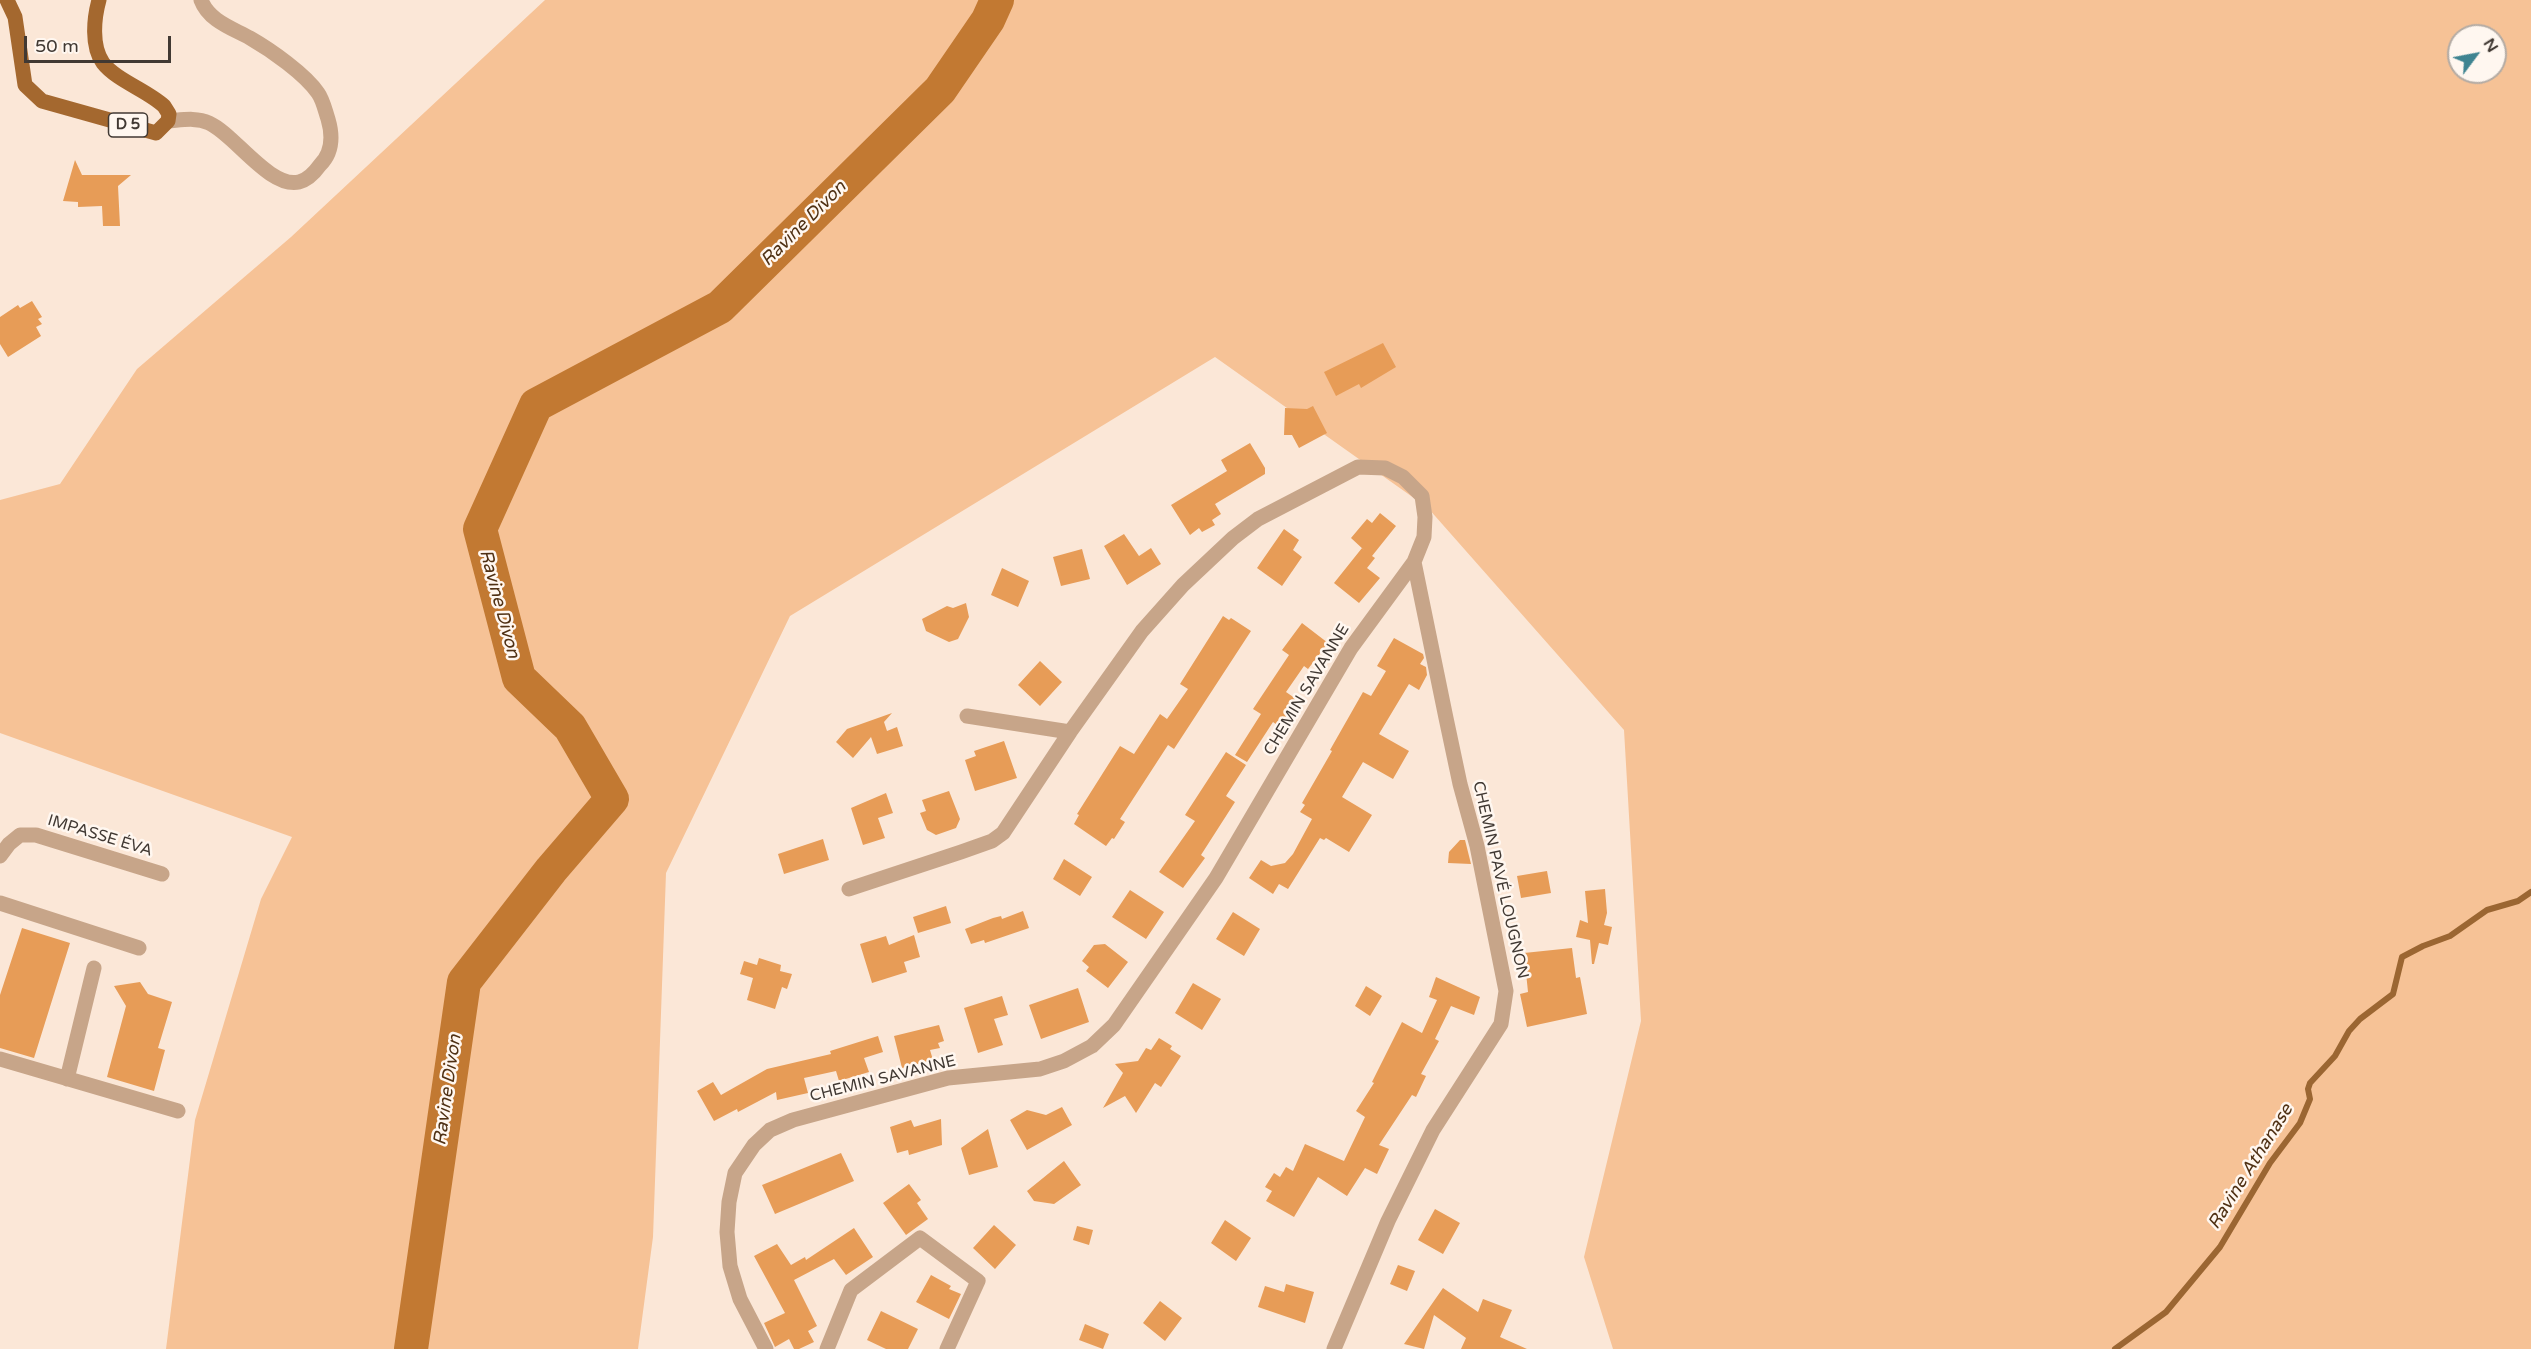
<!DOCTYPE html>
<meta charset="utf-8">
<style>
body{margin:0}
#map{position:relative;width:2531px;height:1349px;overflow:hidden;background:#fbe7d7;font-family:"Varela Round",sans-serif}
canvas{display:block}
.north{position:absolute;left:2447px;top:24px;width:60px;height:60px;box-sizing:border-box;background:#fff7f0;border:2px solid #b3aba4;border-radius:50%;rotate:58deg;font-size:16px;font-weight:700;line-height:24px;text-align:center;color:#413933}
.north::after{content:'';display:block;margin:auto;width:21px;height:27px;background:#3f8491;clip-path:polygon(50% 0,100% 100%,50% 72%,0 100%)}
.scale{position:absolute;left:24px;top:36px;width:147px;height:27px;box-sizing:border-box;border:3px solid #413933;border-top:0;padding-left:8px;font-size:18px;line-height:21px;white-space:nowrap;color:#413933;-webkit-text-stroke:4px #fff7f0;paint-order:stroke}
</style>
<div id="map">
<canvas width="2531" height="1349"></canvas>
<div class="north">N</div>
<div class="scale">50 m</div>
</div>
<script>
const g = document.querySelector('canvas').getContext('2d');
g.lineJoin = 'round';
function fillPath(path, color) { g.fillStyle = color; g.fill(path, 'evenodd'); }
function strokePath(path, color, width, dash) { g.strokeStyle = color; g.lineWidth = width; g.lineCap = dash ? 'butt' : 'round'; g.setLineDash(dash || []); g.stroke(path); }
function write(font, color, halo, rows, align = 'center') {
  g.font = font + ' "Varela Round",sans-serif'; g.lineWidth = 5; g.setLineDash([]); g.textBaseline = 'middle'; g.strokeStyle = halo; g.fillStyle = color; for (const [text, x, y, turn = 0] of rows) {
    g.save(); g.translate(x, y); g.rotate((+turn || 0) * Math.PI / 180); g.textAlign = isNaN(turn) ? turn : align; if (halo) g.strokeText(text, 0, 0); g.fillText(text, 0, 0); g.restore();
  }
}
const green = new Path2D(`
 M545,0H2531V1349H1613L1584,1257L1641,1021L1624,730L1428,508L1215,357L790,616L666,873L653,1237L638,1349H166L195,1120L261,899L292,837L0,733V500L60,484L137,369L291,237ZM2459,36H2495V72H2459Z`);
const stream = new Path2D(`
 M2115,1349L2166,1312L2220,1247L2270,1163L2300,1123L2310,1099L2308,1089L2310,1083L2335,1056L2349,1031L2360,1019L2393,994L2402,957L2423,946L2450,936L2487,910L2518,901L2531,892`);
const river = new Path2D(`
 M411,1349L464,982L551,870L612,799L570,727L519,678L480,529L536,405L720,307L940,90L988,20L997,0`);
const building = new Path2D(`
 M75,160L82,175H131L118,186L120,226H103L102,206L78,207V202L63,201Z
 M32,301L42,317L38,319L42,324L36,327L41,336L8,357L0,344V317L18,305L20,308Z
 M1383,343L1396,367L1361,388L1359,384L1336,396L1324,372Z
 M1313,406L1327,433L1299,448L1292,435H1284L1285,408L1307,409Z
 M1250,443L1265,468V474L1215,504L1221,514L1212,520L1215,525L1202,532L1199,528L1190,535L1171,505L1227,471L1221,460Z
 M1380,513L1396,526L1372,556L1375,558L1367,568L1380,578L1359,603L1334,583L1362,548L1364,550L1351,538L1367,519L1372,523Z
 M1284,529L1299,540L1293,550L1302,557L1282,586L1257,568Z
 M1124,534L1139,556L1151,548L1161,564L1127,585L1104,546Z
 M1082,549L1090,579L1061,586L1053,557Z
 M1002,568L1029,581L1018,607L991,595Z
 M966,603L969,617L958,639L949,642L926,631L922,619L947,606L953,608Z
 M1223,616L1229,620L1231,618L1251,631L1174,749L1168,745L1120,819L1125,822L1114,839L1112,838L1106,846L1074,824L1079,815L1077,814L1120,746L1134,754L1160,714L1167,719L1188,689L1180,684Z
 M1302,623L1328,643L1308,669L1304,666L1286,692L1299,701L1280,727L1273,722L1247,762L1235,755L1261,714L1253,709L1289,655L1282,650Z
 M1394,638L1423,654L1424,658L1420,664L1426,667L1427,675L1419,690L1409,684L1379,734L1409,751L1393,779L1363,762L1342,797L1372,815L1349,852L1326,838L1324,840L1320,838L1288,889L1279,884L1273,894L1249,878L1261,860L1271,866L1285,863L1293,854L1312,819L1300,812L1305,805L1302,803L1332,751L1330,750L1363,692L1371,696L1386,671L1377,666Z
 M1040,661L1062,682L1040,706L1018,685Z
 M892,713L884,722L887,731L897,727L903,746L877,754L871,737L853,758L836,742L847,729Z
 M1004,741L1017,778L975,791L965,760L976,756L974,751Z
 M1226,752L1246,765L1226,796L1235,802L1201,855L1205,858L1183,888L1159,872L1195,821L1185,815Z
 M949,791L960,819L956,828L936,835L927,830L920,813L926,811L922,800Z
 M886,793L893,813L878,818L885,838L863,845L851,808Z
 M823,839L829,860L784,874L778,854Z
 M1460,840H1465L1471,864L1448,863L1449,852Z
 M1064,859L1092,877L1080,896L1053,879Z
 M1547,871L1551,893L1521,898L1517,876Z
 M1605,889L1607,913L1604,925L1612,927L1608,945L1599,943L1594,964H1592L1590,940L1576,937L1580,920L1588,923L1585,891Z
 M1130,890L1164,912L1146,939L1112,917Z
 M946,906L951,923L918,933L913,917Z
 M1023,911L1029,928L985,943L984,940L971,944L965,929L993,918L1001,916L1002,919Z
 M1233,912L1260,929L1244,956L1216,939Z
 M22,928L70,943L34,1058L0,1048V995Z
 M914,935L920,957L904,962L907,972L872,983L860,944L886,936L889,945Z
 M1105,944L1128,962L1108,988L1086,971L1089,967L1082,961L1094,945Z
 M1572,948L1576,978L1580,977L1587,1014L1527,1027L1520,994L1528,992L1524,953Z
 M759,958L781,965L780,971L792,974L787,989L782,987L775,1009L747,1000L753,978L740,974L744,961L757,965Z
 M1436,977L1480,997L1474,1015L1451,1006L1435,1039L1439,1041L1421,1074L1426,1076L1416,1097L1412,1095L1379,1145L1389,1149L1377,1174L1365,1168L1347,1196L1318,1177L1294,1217L1266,1201L1272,1191L1265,1187L1274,1173L1280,1177L1286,1167L1293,1171L1305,1144L1344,1161L1365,1117L1356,1111L1374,1083L1372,1082L1402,1022L1422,1033L1437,1000L1429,997Z
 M140,982L148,994L172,1002L158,1048L165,1050L154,1091L107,1077L126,1006L114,986Z
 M1193,983L1221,999L1202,1030L1175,1013Z
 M1366,986L1382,996L1370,1016L1355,1006Z
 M1078,988L1089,1022L1041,1039L1029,1005Z
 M1002,996L1008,1015L994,1019L1003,1045L978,1053L964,1008Z
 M939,1025L944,1041L938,1043L940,1048L930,1050L933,1060L902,1068L894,1036Z
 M878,1036L883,1052L864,1058L869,1072L839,1081L836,1071L804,1078L808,1093L777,1100L776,1092L738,1112L737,1109L714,1121L697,1091L713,1082L721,1095L767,1069L831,1054L830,1051Z
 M1159,1038L1172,1046L1170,1049L1181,1056L1161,1087L1155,1083L1136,1113L1125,1096L1103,1108L1123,1073L1115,1064L1138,1061L1146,1048L1151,1050Z
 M1062,1107L1072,1125L1027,1150L1010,1120L1027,1110L1046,1115Z
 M941,1119L942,1145L909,1155L908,1150L897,1153L890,1127L911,1120L914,1127Z
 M988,1129L998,1167L969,1175L961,1148Z
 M841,1153L854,1181L775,1214L762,1185Z
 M1064,1161L1081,1185L1054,1204L1034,1201L1027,1191Z
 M909,1184L921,1200L917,1203L928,1219L906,1235L883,1203Z
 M1435,1209L1460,1223L1443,1254L1418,1240Z
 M1225,1220L1251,1238L1236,1261L1211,1243Z
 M994,1225L1016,1245L995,1269L973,1248Z
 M1077,1226L1093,1230L1089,1245L1073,1240Z
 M854,1228L873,1257L846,1275L834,1259L794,1280L817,1326L808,1331L814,1342L799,1349H794L789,1339L775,1347L764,1323L785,1313L754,1256L777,1244L791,1265L805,1257L806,1260Z
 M1398,1265L1415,1271L1407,1291L1390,1284Z
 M931,1275L951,1286L949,1289L961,1294L949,1319L916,1302Z
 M1286,1284L1314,1292L1305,1323L1258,1307L1265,1286L1284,1292Z
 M1443,1288L1478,1312L1483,1299L1512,1310L1500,1337L1527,1349H1461L1466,1338L1434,1315L1424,1349L1404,1344Z
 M1160,1301L1182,1318L1165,1341L1143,1323Z
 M881,1311L918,1329L908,1349H886L867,1340Z
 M1085,1324L1109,1334L1103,1349L1079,1340Z`);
const minor = new Path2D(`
 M168,121C182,120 196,117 209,123C234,134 270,189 299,182C307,180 315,172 320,165C333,152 333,136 328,119C325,110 323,100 318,93C305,74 271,50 250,38C232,28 209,21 201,0
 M967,716L1070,732
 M0,856L9,844L20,835H36L162,874
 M0,903L139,948
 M0,1059L178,1111
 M67,1079L94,968
 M766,1349L740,1299L730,1266L727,1232L729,1202L735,1173L754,1145L770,1130L793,1120L948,1078L1040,1069L1064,1061L1092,1046L1114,1025L1216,878L1351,648L1414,562L1424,537L1425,517L1422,496L1403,477L1385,468L1358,467L1258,519L1233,538L1183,585L1142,631L1070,732L1003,833L992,841L961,852L849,889
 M827,1349L851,1290L920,1238L978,1281L947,1349
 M1334,1349L1388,1221L1433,1130L1501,1024L1506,991L1477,846L1460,784L1446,718L1414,562`);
const major = new Path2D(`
 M7,0L15,17L25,85L42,101L156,133L168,121L169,114L164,106C148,91 116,80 103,63C91,46 94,18 99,0`);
const shields = [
 [128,125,39]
];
const shieldNames = [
 ["D 5",128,125]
];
const streetNames = [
 ["CHEMIN SAVANNE",1307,690,-59],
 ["IMPASSE ÉVA",100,836,17],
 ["CHEMIN PAVÉ LOUGNON",1500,880,77],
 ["CHEMIN SAVANNE",883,1079,-14]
];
const waterNames = [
 ["Ravine Divon",804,224,-45],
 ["Ravine Divon",499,604,75],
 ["Ravine Divon",448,1090,-82],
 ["Ravine Athanase",2251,1167,-58]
];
fillPath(green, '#f6c296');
strokePath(stream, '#9b6632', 6);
strokePath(river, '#c27932', 34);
fillPath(building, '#e79c57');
strokePath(minor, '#c7a589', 15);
strokePath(major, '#a4682f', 15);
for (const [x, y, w] of shields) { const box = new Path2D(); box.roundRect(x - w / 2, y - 12, w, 24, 4.5); g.fillStyle = '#fff7f0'; g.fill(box); strokePath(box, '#413933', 1.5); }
write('bold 15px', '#413933', null, shieldNames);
write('16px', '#413933', '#fff7f0', streetNames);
write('italic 18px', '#503114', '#fff7f0', waterNames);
</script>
